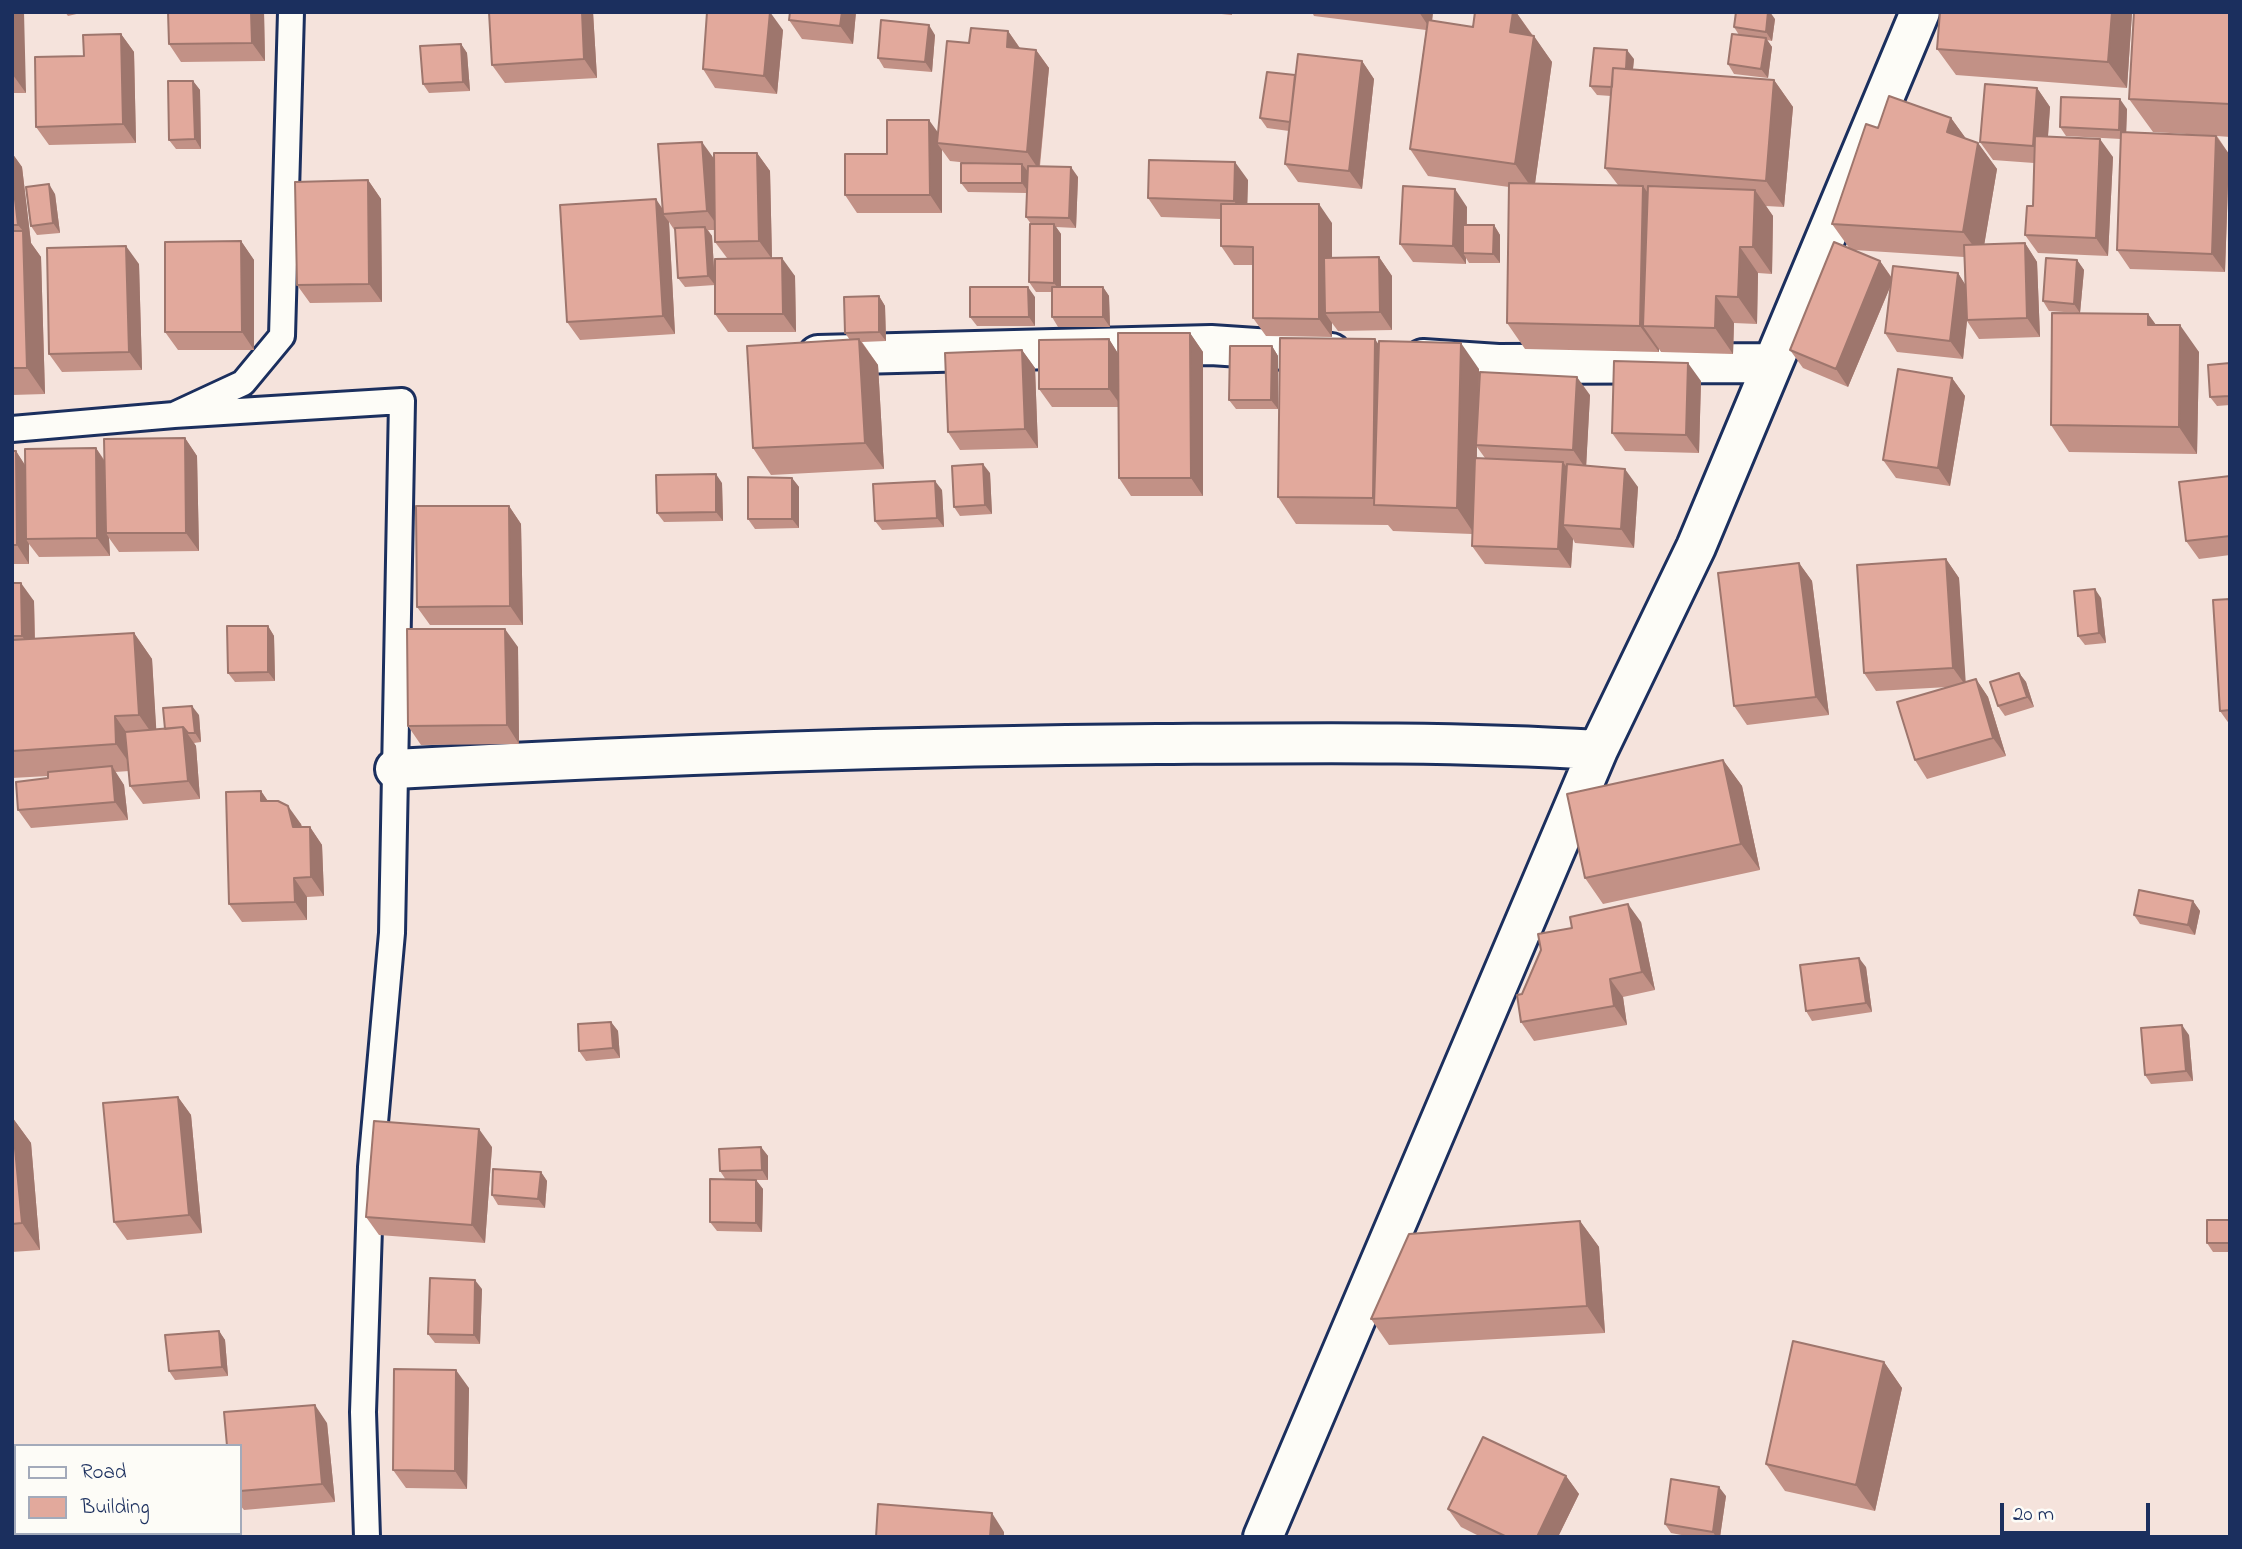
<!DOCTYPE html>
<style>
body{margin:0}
#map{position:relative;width:2242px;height:1549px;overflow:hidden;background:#f5e3dc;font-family:"Indie Flower",sans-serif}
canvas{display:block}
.frame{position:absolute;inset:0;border:14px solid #1b2f5e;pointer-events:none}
.legend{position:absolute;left:14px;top:1444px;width:228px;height:91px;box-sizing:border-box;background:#fdfcf7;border:2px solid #a3aaba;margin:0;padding:9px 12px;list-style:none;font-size:21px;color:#1b2f5e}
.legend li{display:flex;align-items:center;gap:14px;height:35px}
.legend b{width:35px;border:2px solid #a3aaba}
.scale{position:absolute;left:2000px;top:1503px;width:150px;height:32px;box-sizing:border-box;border:4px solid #1b2f5e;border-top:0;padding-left:9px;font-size:21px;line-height:24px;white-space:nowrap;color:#1b2f5e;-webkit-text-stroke:5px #fdfcf7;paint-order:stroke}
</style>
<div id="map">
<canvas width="2242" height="1549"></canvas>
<div class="frame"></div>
<ul class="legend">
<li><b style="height:9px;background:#fdfcf7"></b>Road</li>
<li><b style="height:19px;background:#e2a99c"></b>Building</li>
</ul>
<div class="scale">20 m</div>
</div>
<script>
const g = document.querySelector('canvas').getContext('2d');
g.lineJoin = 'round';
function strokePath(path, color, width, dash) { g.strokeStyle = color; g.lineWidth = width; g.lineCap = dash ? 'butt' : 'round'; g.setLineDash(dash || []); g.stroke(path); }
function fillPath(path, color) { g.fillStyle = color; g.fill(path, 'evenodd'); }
const service = new Path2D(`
 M174,415L402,401L392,933L371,1167L363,1412L367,1537
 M12,429L174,415L243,383L282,336L291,12`);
const minor = new Path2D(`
 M818,355L1211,345L1331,353
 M1423,359L1498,364L1773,363
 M395,769C649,755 903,746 1157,744C1304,743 1451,741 1598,750
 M1263,1537L1598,750L1696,547L1920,12`);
const wall = new Path2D(`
 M12,12L26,93H12Z
 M65,12H85L68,16Z
 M264,12L265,61L181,62L169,44Z
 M593,12L597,78L505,83L492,65Z
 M790,12H856L853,44L802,39L789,20Z
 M1201,12H1232V15Z
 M1312,12H1433L1432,21L1473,27L1475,12H1516L1552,62L1535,183L1618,185L1605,168L1611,96L1597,95L1590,86L1634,59L1633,69L1774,80L1793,107L1784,207L1766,206L1773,216L1772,274L1758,273L1757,324L1734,323L1733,354L1661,352L1659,349V352L1525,349L1507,323L1509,187L1428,176L1410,149L1426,30L1314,16Z
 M2230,12V137L2217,136L2229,154L2225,272L2130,269L2117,250L2121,139L2066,136L2060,127L2127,109L2126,132L2204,135L2153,132L2129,99Z
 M2132,13L2127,88L1956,75L1937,49Z
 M1775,19L1772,41L1767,40L1772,47L1768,78L1734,74L1728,64L1739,35L1734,27Z
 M783,30L777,94L715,88L703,69Z
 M1008,31L1020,48L1036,50L1049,68L1040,166L1078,177L1076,228L1056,227L1061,234V287H1103L1109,296L1110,327H1058L1052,317V292H1036L1029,282L1031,224L1026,217L1027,193L968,192L961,183L969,163L950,161L942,150V213H857L845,195L938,132L969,43Z
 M121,34L134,52L136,143L49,145L36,127L84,56Z
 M935,35L932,72L884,68L878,58Z
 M461,44L467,53L470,91L429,93L423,84Z
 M1362,61L1374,79L1362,189L1298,182L1285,164L1289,131L1267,128L1260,118L1295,75Z
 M193,81L200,90L201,149H176L169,140Z
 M2037,88L2050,107L2048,136L2113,157L2108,256L2038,253L2025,235L2033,206L2034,163L1993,160L1980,142Z
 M1951,118L1966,139L1978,143L1997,169L1984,245L2025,243L2037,262L2040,337L1979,339L1967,321L1963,359L1897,352L1885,333L1891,285L1848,387L1803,368L1790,350L1850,249L1832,224L1878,128ZM1854,250L1964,257L1965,285L1958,273L1892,278L1880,261Z
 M12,153L22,167L31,243L41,257L45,394L12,395Z
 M757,153L770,171L772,258L795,276L796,332H728L715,314L727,258L715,242V230H708L712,236L715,285L685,287L678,278L675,231L669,222L675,334L580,340L567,322L663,209L714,158Z
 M368,180L381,199L382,302L310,303L297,285Z
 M1248,180L1247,204L1332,223V258L1379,257L1392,276V330L1338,331L1332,323V337L1266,336L1253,318V265H1234L1221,246V219L1161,217L1148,198Z
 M55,194L60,233L37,235L31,226Z
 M1467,207V225H1494L1500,235V263H1469L1466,258V264L1413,262L1400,244Z
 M241,241L254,260V350H178L165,332Z
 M2077,260L2084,270L2080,313L2148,314L2156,325L2199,352L2197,454L2069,452L2051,425L2079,313L2049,311L2043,301Z
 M139,264L142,370L62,372L49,354Z
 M879,296L885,306L886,341L862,342L878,365L884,469L771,475L753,448L850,340L845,333Z
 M1035,297V326H977L970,317Z
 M1190,333L1203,352V496H1131L1119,478V407H1052L1039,389L1109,339L1118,354Z
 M1379,345L1479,369V387L1590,395L1586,466L1638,487L1634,548L1575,543L1573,539L1571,568L1485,564L1472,546V534L1393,531L1388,525L1296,524L1278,497ZM1477,447L1485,458H1477Z
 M1272,346L1278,356V409H1236L1229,400Z
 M1022,350L1035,368L1038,448L960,450L948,432Z
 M2230,363V405L2217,406L2210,397Z
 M1952,378L1965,396L1950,486L1896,478L1883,460Z
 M1701,381L1699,453L1625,451L1612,433Z
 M185,438L197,456L199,551L119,552L109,538L110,556L39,557L29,544V564H12V451H16L25,465L96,448L105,461Z
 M990,473L992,514L960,516L954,507Z
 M2230,476V555L2199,559L2186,541Z
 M792,478L799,487V528L755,529L748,519Z
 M722,483L723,521L664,522L657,513Z
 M942,490L944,527L882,530L875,521Z
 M509,506L521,524L523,625H430L417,607Z
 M1946,559L1959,578L1965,682L1976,679L1988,697L2006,756L1927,779L1915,760L1948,687L1876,691L1864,673Z
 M1799,563L1812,581L1829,715L1747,725L1734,706Z
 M12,580L13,583L34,601L35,639L134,633L152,659L156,730L165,729L199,715L201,742L194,743L196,746L200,799L143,804L130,786L129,771L115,772L124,785L128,820L31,828L18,810L48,778V776L12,778Z
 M2101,598L2106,643L2085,645L2078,636Z
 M2230,599V725L2220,711Z
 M268,626L274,636L275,681L235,682L228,673Z
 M518,647L519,744L421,745L408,726Z
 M2019,673L2026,682L2034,707L2005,716L1998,706Z
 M1723,760L1742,786L1760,870L1603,904L1585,878Z
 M261,791L268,801L301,824L302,827H310L322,845L324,896L307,897V920L242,922L229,904Z
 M2193,901L2200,911L2195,935L2140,924L2134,915Z
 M1641,922L1655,990L1623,997L1627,1025L1534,1041L1521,1022L1522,994Z
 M1866,967L1872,1012L1812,1021L1806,1011Z
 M611,1022L618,1031L620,1058L586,1061L579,1051Z
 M2189,1035L2193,1081L2151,1084L2145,1075Z
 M178,1097L191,1115L202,1233L127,1240L114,1222Z
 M12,1117L31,1143L40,1250L12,1252Z
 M492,1147L485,1243L379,1235L366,1217Z
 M761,1147L768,1156V1180H756L763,1189L762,1232L717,1231L710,1222L726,1180L720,1171Z
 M541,1172L547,1181L545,1208L498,1205L492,1195Z
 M2230,1220V1252H2213L2207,1243Z
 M1580,1221L1599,1247L1605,1333L1389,1345L1371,1319Z
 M482,1289L480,1344L435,1343L428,1334Z
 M219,1331L225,1340L228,1376L175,1380L169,1371Z
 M1884,1362L1902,1388L1875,1511L1785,1491L1766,1464Z
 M469,1388L467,1489L406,1488L393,1470Z
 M327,1423L335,1502L244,1510L240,1505V1446Z
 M1566,1476L1579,1494L1558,1537H1481L1461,1527L1448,1509Z
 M1726,1496L1720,1537H1692L1671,1533L1665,1524Z`);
const shadedWall = new Path2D(`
 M12,12H24L26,93L13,75Z
 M251,12H264L265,61L252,43Z
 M582,12H593L597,78L584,59Z
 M770,12L783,30L777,94L764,76Z
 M842,12H856L853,44L840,26Z
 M1419,12H1433L1431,30Z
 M1513,12H1516L1532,35L1510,32Z
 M1768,12H1770L1775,19L1772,41L1766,32Z
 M2112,12H2132V13L2127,88L2108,62Z
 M929,25L935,35L932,72L925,62Z
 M1008,31L1021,50L1007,47Z
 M121,34L134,52L136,143L123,124Z
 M1534,36L1552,62L1534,191L1515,164Z
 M1766,38L1772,47L1768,78L1761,69Z
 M461,44L467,53L470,91L463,82Z
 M1036,50L1049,68L1039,170L1027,152Z
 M1627,50L1634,59L1630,97L1624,88Z
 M1362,61L1374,79L1362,189L1349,171Z
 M1774,80L1793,107L1784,207L1766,181Z
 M193,81L200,90L201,149L195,139Z
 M2037,88L2050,107L2046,164L2033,146Z
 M2120,99L2127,109L2126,139L2119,130Z
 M1951,118L1970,144L1947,132Z
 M929,120L942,138L937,143L942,150V213L930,195Z
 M2216,136L2229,154L2225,272L2212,254Z
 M2100,139L2113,157L2108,256L2096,238Z
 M702,142L715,160L720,229L707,211Z
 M1978,143L1997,169L1982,258L1963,232Z
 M12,153L22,167L31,243L41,257L45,394L27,368L23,231L18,225L12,174Z
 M757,153L770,171L772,259L759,241Z
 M1235,162L1248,180L1247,219L1234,201Z
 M1022,164L1029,173V193L1022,183Z
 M1071,167L1078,177L1076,228L1069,218Z
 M368,180L381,199L382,302L369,284Z
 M49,184L55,194L60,233L53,223Z
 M1643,186L1661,212L1643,326L1659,349V352L1640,326Z
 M1455,189L1467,207L1466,254L1463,253L1466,258V264L1453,246Z
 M1755,190L1773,216L1772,274L1753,247Z
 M656,199L666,214H663L669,222L675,334L663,316Z
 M1319,204L1332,223V313H1325L1332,323V337L1319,319Z
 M1054,224L1061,234V292L1054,283Z
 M1494,225L1500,235V263L1493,254Z
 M705,227L712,236L715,285L708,276Z
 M241,241L254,260V350L242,332Z
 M2025,243L2037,262L2040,337L2027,318Z
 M126,246L139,264L142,370L129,352Z
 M1740,247L1758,273L1757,324L1738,297Z
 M1379,257L1392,276V330L1380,312Z
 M782,258L795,276L796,332L783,314Z
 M2077,260L2084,270L2080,313L2074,304Z
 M1880,261L1893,280L1848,387L1836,369Z
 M1958,273L1970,292L1963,359L1950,341Z
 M1028,287L1035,297V326L1029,317Z
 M1103,287L1109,296L1110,327L1103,317Z
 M879,296L885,306L886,341L879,332Z
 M1716,296L1734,323L1733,354L1715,328Z
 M2148,314L2167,340L2148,325Z
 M2180,325L2199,352L2197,454L2179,427Z
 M1190,333L1203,352V496L1191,478Z
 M859,339L878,365L884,469L865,443Z
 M1109,339L1121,358L1122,407L1109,389Z
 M1375,339L1393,366L1378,505L1373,498Z
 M1461,343L1479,369L1478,445H1476L1477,447L1475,535L1457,508Z
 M1272,346L1278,356V409L1271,400Z
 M1022,350L1035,368L1038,448L1025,429Z
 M1688,363L1701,381L1699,453L1686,435Z
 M1577,377L1590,395L1586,469L1573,450Z
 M1952,378L1965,396L1950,486L1938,468Z
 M185,438L197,456L199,551L186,533Z
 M96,448L108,467L106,533L109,538L110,556L97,538Z
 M16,451L28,470L26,539L29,544V564L17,545Z
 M1563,462L1576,480L1563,525L1573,539L1571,568L1558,549Z
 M983,464L990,473L992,514L985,505Z
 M1625,469L1638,487L1634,548L1621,529Z
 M716,474L722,483L723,521L716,512Z
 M792,478L799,487V528L792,519Z
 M935,481L942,490L944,527L937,518Z
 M509,506L521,524L523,625L510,606Z
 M1946,559L1959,578L1966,686L1953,668Z
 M1799,563L1812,581L1829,715L1816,697Z
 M21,583L34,601L35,654L22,636Z
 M2095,589L2101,598L2106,643L2099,633Z
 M268,626L274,636L275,681L268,672Z
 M505,629L518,647L519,744L507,725Z
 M134,633L152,659L157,741L139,715Z
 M2019,673L2026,682L2034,707L2027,697Z
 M1976,679L1988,697L2006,756L1993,738Z
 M192,706L199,715L201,742L195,733Z
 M115,716L133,742L135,771L116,744Z
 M183,727L196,746L200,799L188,781Z
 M1723,760L1742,786L1760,870L1741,844Z
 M112,766L124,785L128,820L115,802Z
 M261,791L273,809L261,801Z
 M288,806L301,824L306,846L293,827Z
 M310,827L322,845L324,896L311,877Z
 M294,878L307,897V920L295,902Z
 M2193,901L2200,911L2195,935L2188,925Z
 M1628,904L1641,922L1655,990L1642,972Z
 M1859,958L1866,967L1872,1012L1866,1003Z
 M1610,979L1623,997L1627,1025L1614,1006Z
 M611,1022L618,1031L620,1058L613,1048Z
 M2182,1025L2189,1035L2193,1081L2186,1071Z
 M178,1097L191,1115L202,1233L189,1215Z
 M12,1117L31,1143L40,1250L22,1223Z
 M479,1129L492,1147L485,1243L472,1225Z
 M761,1147L768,1156V1180L762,1170Z
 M541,1172L547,1181L545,1208L538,1199Z
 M756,1180L763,1189L762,1232L756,1223Z
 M1580,1221L1599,1247L1605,1333L1587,1306Z
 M475,1280L482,1289L480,1344L474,1335Z
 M219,1331L225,1340L228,1376L222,1367Z
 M1884,1362L1902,1388L1875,1511L1856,1485Z
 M456,1370L469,1388L467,1489L455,1471Z
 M315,1405L327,1423L335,1502L322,1484Z
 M1566,1476L1579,1494L1558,1537H1537Z
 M1719,1487L1726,1496L1720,1537H1716L1713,1532Z
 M12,1494L15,1520L12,1517Z
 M992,1513L1004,1532V1537H990Z`);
const building = new Path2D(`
 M168,12H251L252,43L169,44Z
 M489,12H582L584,59L492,65Z
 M707,12H770L764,76L703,69Z
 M790,12H842L840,26L789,20Z
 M1475,12H1513L1510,32L1534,36L1515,164L1410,149L1428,20L1473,27Z
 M1736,12H1768L1766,32L1734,27Z
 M1940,12H2112L2108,62L1937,49Z
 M2134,12H2230V104L2129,99Z
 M881,20L929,25L925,62L878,58Z
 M971,28L1008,31L1007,47L1036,50L1027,152L937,143L947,41L969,43Z
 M121,34L123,124L36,127L35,57L84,56L83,35Z
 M1732,34L1766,38L1761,69L1728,64Z
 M12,38L13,75H12Z
 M461,44L463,82L423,84L420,46Z
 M1594,48L1627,50L1626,69L1613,68L1612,87L1590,86Z
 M1298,54L1362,61L1349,171L1285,164Z
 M1613,68L1774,80L1766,181L1605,168Z
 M1267,72L1295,75L1290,122L1260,118Z
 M168,81H193L195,139L169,140Z
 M1985,84L2037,88L2033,146L1980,142Z
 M1889,96L1951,118L1947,132L1978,143L1963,232L1832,224L1866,124L1878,128Z
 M2061,97L2120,99L2119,130L2060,127Z
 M887,120H929L930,195H845V154H887Z
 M2121,132L2216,136L2212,254L2117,250Z
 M2035,136L2100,139L2096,238L2025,235L2027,206H2033Z
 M702,142L707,211L663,214L658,144Z
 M714,153H757L759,241L715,242Z
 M1149,160L1235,162L1234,201L1148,198Z
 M961,163L1022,164V183H961Z
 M1028,166L1071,167L1069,218L1026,217Z
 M12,174L18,225H12Z
 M368,180L369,284L297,285L295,182Z
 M1509,183L1643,186L1640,326L1507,323Z
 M49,184L53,223L31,226L26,187Z
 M1403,186L1455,189L1453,246L1400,244Z
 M1648,186L1755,190L1753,247H1740L1738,297L1716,296L1715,328L1643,326Z
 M656,199L663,316L567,322L560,205Z
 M1221,204H1319V319L1253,318V247L1221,246Z
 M1030,224H1054V283L1029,282Z
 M1463,225H1494L1493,254L1463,253Z
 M705,227L708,276L678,278L675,228Z
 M12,231H23L27,368H12Z
 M241,241L242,332H165V242Z
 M1834,242L1880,261L1836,369L1790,350Z
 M2025,243L2027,318L1967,320L1964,245Z
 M126,246L129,352L49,354L47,248Z
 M1379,257L1380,312L1325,313L1324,258Z
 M782,258L783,314H715V259Z
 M2046,258L2077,260L2074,304L2043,301Z
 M1893,266L1958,273L1950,341L1885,333Z
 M970,287H1028L1029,317H970Z
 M1052,287H1103V317H1052Z
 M879,296V332L845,333L844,297Z
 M2052,313L2148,314V325H2180L2179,427L2051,425Z
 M1118,333H1190L1191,478H1119Z
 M1280,338L1375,339L1373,498L1278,497Z
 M859,339L865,443L753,448L747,346Z
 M1109,339V389H1039V340Z
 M1379,341L1461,343L1457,508L1374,505Z
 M1230,346H1272L1271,400H1229Z
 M1022,350L1025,429L948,432L945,353Z
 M1614,361L1688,363L1686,435L1612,433Z
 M2230,363V396L2210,397L2208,365Z
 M1898,369L1952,378L1938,468L1883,460Z
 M1480,372L1577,377L1573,450L1476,445Z
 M185,438L186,533H106L104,439Z
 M96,448L97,538L26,539L25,449Z
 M12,451H16L17,545H12Z
 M1475,458L1563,462L1558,549L1472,546Z
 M983,464L985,505L954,507L952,466Z
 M1567,464L1625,469L1621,529L1563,525Z
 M716,474V512L657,513L656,475Z
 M2230,476V536L2186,541L2179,482Z
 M748,477L792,478V519H748Z
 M935,481L937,518L875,521L873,484Z
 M416,506H509L510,606L417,607Z
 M1946,559L1953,668L1864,673L1857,565Z
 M1799,563L1816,697L1734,706L1718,573Z
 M12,583H21L22,636H12Z
 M2095,589L2099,633L2078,636L2074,591Z
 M2230,599V710L2220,711L2213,600Z
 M227,626H268V672L228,673Z
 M407,629H505L507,725L408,726Z
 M134,633L139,715L115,716L116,744L12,751V640Z
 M2019,673L2027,697L1998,706L1990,682Z
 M1976,679L1993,738L1915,760L1897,702Z
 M192,706L195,733H188L183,727L165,729L163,708Z
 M183,727L188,781L130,786L125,732Z
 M1723,760L1741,844L1585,878L1567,794Z
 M112,766L115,802L18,810L16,782L48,778V772Z
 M261,791V801H278L288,806L293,827H310L311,877L294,878L295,902L229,904L226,792Z
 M2139,890L2193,901L2188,925L2134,915Z
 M1628,904L1642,972L1610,979L1614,1006L1521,1022L1517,995L1522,994L1541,950L1538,934L1572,928L1570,917Z
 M1859,958L1866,1003L1806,1011L1800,965Z
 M611,1022L613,1048L579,1051L578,1024Z
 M2182,1025L2186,1071L2145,1075L2141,1028Z
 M178,1097L189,1215L114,1222L103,1103Z
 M12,1117L22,1223L12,1224Z
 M374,1121L479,1129L472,1225L366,1217Z
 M761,1147L762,1170L720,1171L719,1149Z
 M493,1169L541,1172L538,1199L492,1195Z
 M710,1179L756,1180V1223L710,1222Z
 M2207,1220H2230V1243H2207Z
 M1580,1221L1587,1306L1371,1319L1409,1234Z
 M430,1278L475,1280L474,1335L428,1334Z
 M219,1331L222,1367L169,1371L165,1335Z
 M1793,1341L1884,1362L1856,1485L1766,1464Z
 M394,1369L456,1370L455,1471L393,1470Z
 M315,1405L322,1484L240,1491V1446H227L224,1412Z
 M1483,1437L1566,1476L1537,1537H1507L1448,1509Z
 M1671,1479L1719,1487L1713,1532L1665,1524Z
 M878,1504L992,1513L990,1537H876Z`);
strokePath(service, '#1b2f5e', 30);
strokePath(minor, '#1b2f5e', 44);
strokePath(service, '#fdfcf7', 24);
strokePath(minor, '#fdfcf7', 38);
fillPath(wall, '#c29186');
fillPath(shadedWall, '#9e766d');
fillPath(building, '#e2a99c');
strokePath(building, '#9e766d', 2);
</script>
